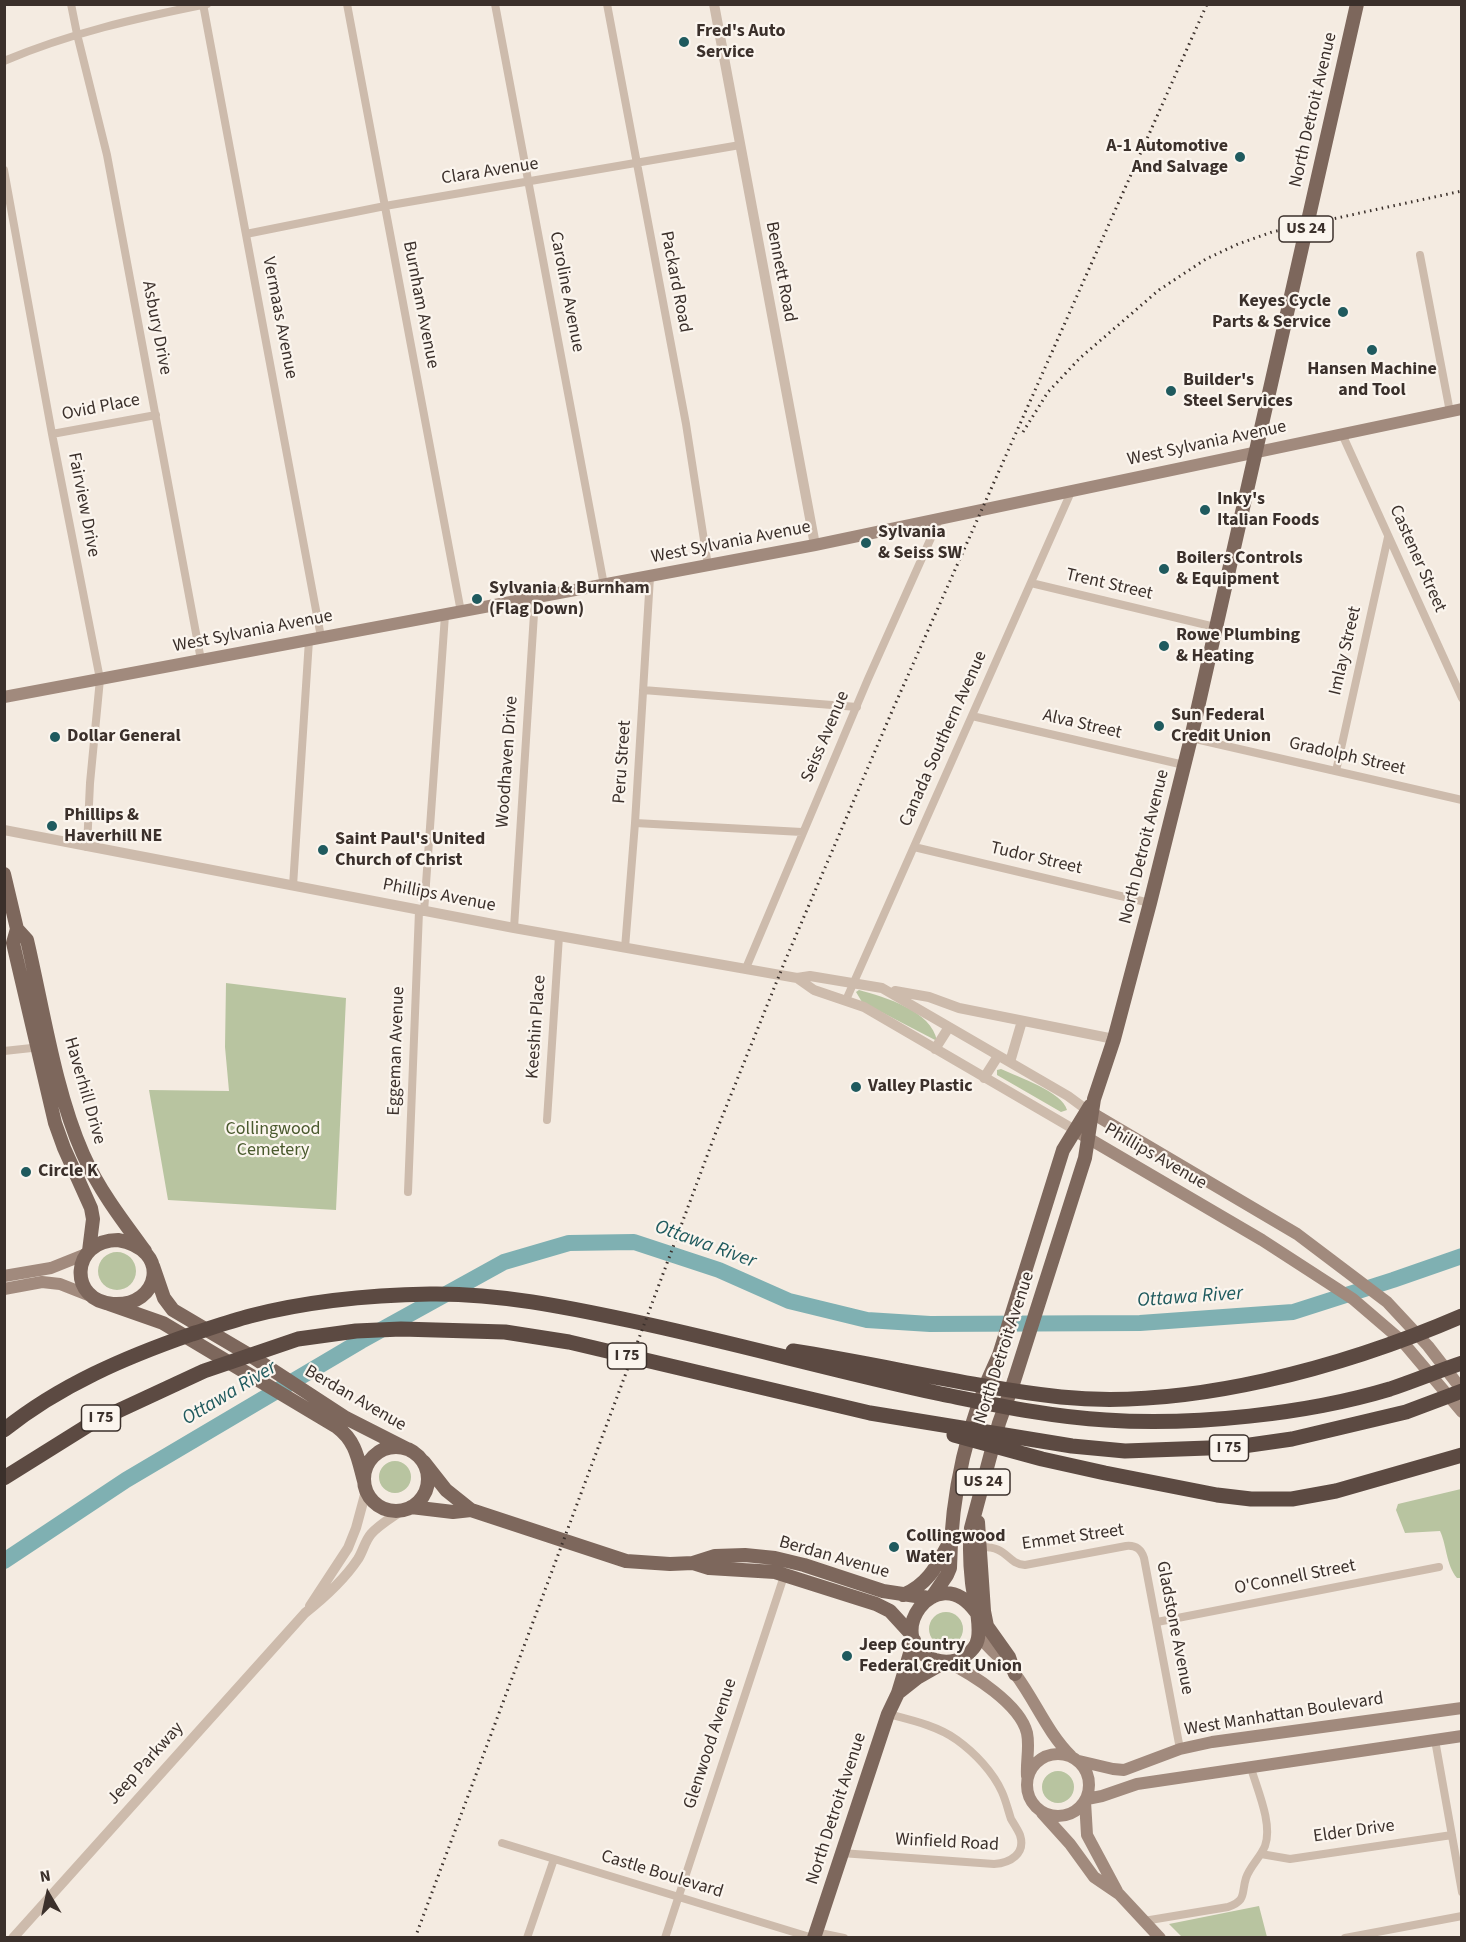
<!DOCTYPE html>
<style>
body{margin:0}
#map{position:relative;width:1466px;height:1942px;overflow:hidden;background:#f4ebe1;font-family:"Source Sans 3",sans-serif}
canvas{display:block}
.frame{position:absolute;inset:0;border:6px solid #3b302b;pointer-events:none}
.north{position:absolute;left:18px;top:1864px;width:60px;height:60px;-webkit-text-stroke:4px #fbf5ee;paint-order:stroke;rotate:351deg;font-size:16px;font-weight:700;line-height:24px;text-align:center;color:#3b302b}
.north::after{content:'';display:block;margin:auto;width:21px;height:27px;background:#3b302b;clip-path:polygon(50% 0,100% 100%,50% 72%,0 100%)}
</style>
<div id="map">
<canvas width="1466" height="1942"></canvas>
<div class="frame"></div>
<div class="north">N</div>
</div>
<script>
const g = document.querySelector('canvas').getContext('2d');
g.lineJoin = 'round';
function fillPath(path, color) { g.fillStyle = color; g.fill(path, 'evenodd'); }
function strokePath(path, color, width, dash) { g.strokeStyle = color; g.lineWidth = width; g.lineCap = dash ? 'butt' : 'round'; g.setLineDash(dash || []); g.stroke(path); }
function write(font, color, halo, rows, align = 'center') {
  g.font = font + ' "Source Sans 3",sans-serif'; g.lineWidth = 4.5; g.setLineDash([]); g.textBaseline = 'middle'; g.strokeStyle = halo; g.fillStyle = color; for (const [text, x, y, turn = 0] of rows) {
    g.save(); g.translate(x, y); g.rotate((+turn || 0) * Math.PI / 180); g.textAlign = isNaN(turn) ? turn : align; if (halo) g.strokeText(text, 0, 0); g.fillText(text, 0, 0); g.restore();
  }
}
const green = new Path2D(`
 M226,983L346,998L336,1210L168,1200L149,1090L229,1091L225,1047Z
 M859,990C885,997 932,1011 937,1041L862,1002L856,992Z
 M1001,1069C1018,1077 1063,1092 1067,1110L1061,1112L997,1075V1070Z
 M98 1271a19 19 0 1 1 38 0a19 19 0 1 1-38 0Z
 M379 1477a16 16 0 1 1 32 0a16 16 0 1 1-32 0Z
 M1461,1489V1578H1457C1446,1565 1447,1546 1440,1531L1405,1533L1396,1510L1398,1504Z
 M929 1629a17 17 0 1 1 34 0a17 17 0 1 1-34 0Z
 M1042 1787a16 16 0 1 1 32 0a16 16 0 1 1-32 0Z
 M1259,1906L1267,1937H1182L1169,1924Z`);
const river = new Path2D(`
 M4,1561L126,1480L361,1341L504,1262L569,1243L634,1242L719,1270L789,1301L867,1320L930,1324L1140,1323L1293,1312L1393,1280L1462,1256`);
const minor = new Path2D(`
 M71,4L77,34L107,155L201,660
 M203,4L321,637
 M347,4L461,612
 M495,4L604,585
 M607,4L686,424L708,566
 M4,61C70,33 137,18 207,4
 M4,170L52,434L100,679L90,783L87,847
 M246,234L385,206L740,145
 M1420,255L1450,412
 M52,434L156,415
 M1342,434L1462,698
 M1031,583L1215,627
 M643,690L857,707
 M972,716L1184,765
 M1191,738L1462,800
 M1336,771L1388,537
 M635,823L802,832
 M914,847L1150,903
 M293,886L309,640
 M424,912L445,615
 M514,928L535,598
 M625,948L635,823L650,577
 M746,968L868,679L939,520
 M846,1000L1071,492
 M4,1051L41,1047
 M547,1120L559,936
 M408,1192L419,911
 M980,1547C1009,1546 1005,1563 1025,1565L1126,1546C1136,1545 1141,1549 1144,1558L1180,1749
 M1157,1622L1439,1567
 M1435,1740L1462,1892
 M502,1843L813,1938
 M841,1853L994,1864C1010,1863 1026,1854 1020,1835C1018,1830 1014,1824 1011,1819C1008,1810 1006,1801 1002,1792C993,1772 975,1753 957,1740C938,1726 911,1720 888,1714
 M1261,1854L1290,1859L1452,1835
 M1144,1921L1228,1907C1247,1900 1241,1894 1246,1878C1250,1866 1260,1858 1265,1846C1273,1824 1257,1789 1251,1768
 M815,1932L844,1938
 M527,1938L554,1859
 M665,1938L785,1573
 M1345,1938L1462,1916`);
const tertiary = new Path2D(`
 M714,4L815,545
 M4,830L514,928L797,978L810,976L882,988L1068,1096L1087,1110
 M797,978L814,990L864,1007L1075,1130
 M895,991L929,997L959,1008L1114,1039
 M935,1049L949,1027
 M1010,1062L1022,1021
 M984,1078L998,1056
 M310,1606L348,1548L356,1528L366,1491
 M13,1938L305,1613C324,1598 344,1580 358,1559C363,1551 365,1541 371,1534C379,1525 391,1518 401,1511`);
const secondary = new Path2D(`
 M4,697L815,545L1462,409
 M1087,1110L1297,1234L1387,1302L1428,1346L1462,1390
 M1081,1134L1262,1240L1353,1299L1402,1341L1462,1412
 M4,1276L51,1268L86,1254
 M4,1289L42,1282L60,1284L93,1297
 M979,1635C989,1651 1005,1660 1016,1675C1036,1702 1047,1732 1071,1756
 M947,1662C972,1674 1020,1704 1027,1733C1030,1747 1026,1761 1027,1776
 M1027 1785a31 31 0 1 1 62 0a31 31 0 1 1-62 0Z
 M1079,1761L1113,1769L1124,1770L1180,1749L1212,1742L1462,1708
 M1087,1799L1102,1796L1137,1784L1462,1736
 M1085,1801L1087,1835L1117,1891
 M1042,1813L1070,1844L1094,1877L1119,1894L1160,1938`);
const primary = new Path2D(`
 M4,874L17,929L13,943L55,1123L64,1148L91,1208L93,1219L89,1251
 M17,929L27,940C43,1008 55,1091 83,1154C99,1190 122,1220 145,1251
 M118,1240C172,1249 160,1307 113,1304C68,1301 70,1240 118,1240Z
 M153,1266L164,1298L173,1310L251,1356L346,1418L407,1449
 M106,1303L163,1323L337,1427C356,1441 358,1459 364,1481
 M364 1479a32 32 0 1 1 64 0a32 32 0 1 1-64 0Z
 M424,1462L446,1490L471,1510L626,1561L670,1564L693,1563L715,1556L745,1555L775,1558L804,1565L883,1591L929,1598
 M411,1507L453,1512L471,1510
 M978,1522L984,1611L987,1626L1009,1657L1015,1674
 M693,1563L709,1568L775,1572L876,1604L890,1611L912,1635
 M903,1595C929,1584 937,1565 950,1541
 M932,1597L947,1575L950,1568C951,1493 967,1422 999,1355L1063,1150L1090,1106
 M976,1612C936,1556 879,1641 935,1660C945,1663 956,1662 965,1656C971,1652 977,1645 978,1638C981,1621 974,1600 972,1583C970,1565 969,1547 971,1528L999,1423L1014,1381L1085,1158L1094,1099L1114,1039L1150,903L1191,738L1357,4
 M898,1693L917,1678L945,1662
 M814,1938L888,1714L898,1693L914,1640`);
const motorway = new Path2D(`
 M793,1351C883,1365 971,1387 1061,1397C1189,1410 1344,1367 1462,1316
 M4,1430C60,1385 126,1357 192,1334C211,1328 231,1321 250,1316C308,1301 371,1295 430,1294C498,1293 566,1307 632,1321C736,1343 838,1372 941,1394C996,1405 1051,1417 1106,1420C1193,1426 1307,1414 1390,1389C1414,1381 1438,1371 1462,1363
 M954,1435L1042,1459L1105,1473L1217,1495L1251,1499H1292L1336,1491L1462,1455
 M4,1478L92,1423L204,1371L298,1339L356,1331L401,1329L505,1332L569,1342L870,1413L1072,1446L1125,1451L1236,1447L1292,1439L1406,1412L1462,1391`);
const rail = new Path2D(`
 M1023,432L1048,392L1080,358L1159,290L1206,259L1238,244L1272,232L1462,191
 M415,1938L716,1132L785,961L893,709L1207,4`);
const markers = [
 [684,42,6,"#1f5a5e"],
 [1240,157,6,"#1f5a5e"],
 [1343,312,6,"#1f5a5e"],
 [1372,350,6,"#1f5a5e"],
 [1171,391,6,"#1f5a5e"],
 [1205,510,6,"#1f5a5e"],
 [866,543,6,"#1f5a5e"],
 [1164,569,6,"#1f5a5e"],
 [477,599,6,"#1f5a5e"],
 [1164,646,6,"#1f5a5e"],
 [1159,726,6,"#1f5a5e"],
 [55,737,6,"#1f5a5e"],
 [52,826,6,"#1f5a5e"],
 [323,850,6,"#1f5a5e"],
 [856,1087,6,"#1f5a5e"],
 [26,1172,6,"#1f5a5e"],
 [894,1547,6,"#1f5a5e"],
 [847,1656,6,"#1f5a5e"]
];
const shields = [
 [1306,229,54],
 [627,1356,39],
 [101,1418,39],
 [1229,1448,39],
 [983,1482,54]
];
const shieldNames = [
 ["US 24",1306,229],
 ["I 75",627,1356],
 ["I 75",101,1418],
 ["I 75",1229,1448],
 ["US 24",983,1482]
];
const poiNames = [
 ["Fred's Auto",696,32],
 ["Service",696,53],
 ["A-1 Automotive",1228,147,"right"],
 ["And Salvage",1228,168,"right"],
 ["Keyes Cycle",1331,302,"right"],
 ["Parts & Service",1331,323,"right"],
 ["Hansen Machine",1372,370,"center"],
 ["and Tool",1372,391,"center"],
 ["Builder's",1183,381],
 ["Steel Services",1183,402],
 ["Inky's",1217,500],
 ["Italian Foods",1217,521],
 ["Sylvania",878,533],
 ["& Seiss SW",878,554],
 ["Boilers Controls",1176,559],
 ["& Equipment",1176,580],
 ["Sylvania & Burnham",489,589],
 ["(Flag Down)",489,610],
 ["Rowe Plumbing",1176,636],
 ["& Heating",1176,657],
 ["Sun Federal",1171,716],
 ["Credit Union",1171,737],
 ["Dollar General",67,737],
 ["Phillips &",64,816],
 ["Haverhill NE",64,837],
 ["Saint Paul's United",335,840],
 ["Church of Christ",335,861],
 ["Valley Plastic",868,1087],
 ["Circle K",38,1172],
 ["Collingwood",906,1537],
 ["Water",906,1558],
 ["Jeep Country",859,1646],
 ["Federal Credit Union",859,1667]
];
const streetNames = [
 ["North Detroit Avenue",1314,110,-77],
 ["Clara Avenue",490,172,-9],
 ["Bennett Road",780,272,79],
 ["Packard Road",675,282,79],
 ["Caroline Avenue",566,292,79],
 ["Burnham Avenue",420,305,79],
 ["Vermaas Avenue",279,318,79],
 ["Asbury Drive",156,328,79],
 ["Ovid Place",101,408,-11],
 ["West Sylvania Avenue",1207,444,-12],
 ["Fairview Drive",83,505,79],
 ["West Sylvania Avenue",731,543,-11],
 ["Castener Street",1417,559,66],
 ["Trent Street",1109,585,13],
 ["West Sylvania Avenue",253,632,-11],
 ["Imlay Street",1346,651,-77],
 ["Alva Street",1082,725,13],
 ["Seiss Avenue",826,737,-67],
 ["Canada Southern Avenue",944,739,-66],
 ["Gradolph Street",1347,757,13],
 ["Woodhaven Drive",508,762,-86],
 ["Peru Street",623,762,-86],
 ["North Detroit Avenue",1145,847,-76],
 ["Tudor Street",1036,859,13],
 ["Phillips Avenue",439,896,11],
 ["Keeshin Place",537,1027,-86],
 ["Eggeman Avenue",397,1051,-88],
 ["Haverhill Drive",84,1091,74],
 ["Phillips Avenue",1155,1157,30],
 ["North Detroit Avenue",1005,1348,-72],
 ["Berdan Avenue",355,1399,30],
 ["Emmet Street",1073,1538,-8],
 ["Berdan Avenue",834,1558,16],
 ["O'Connell Street",1295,1578,-11],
 ["Gladstone Avenue",1174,1628,79],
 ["West Manhattan Boulevard",1284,1715,-9],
 ["Glenwood Avenue",711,1744,-72],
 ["Jeep Parkway",146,1764,-48],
 ["North Detroit Avenue",837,1809,-72],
 ["Elder Drive",1354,1832,-8],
 ["Winfield Road",947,1843,3],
 ["Castle Boulevard",662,1875,17]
];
const parkNames = [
 ["Collingwood",273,1130],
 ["Cemetery",273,1151]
];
const waterNames = [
 ["Ottawa River",705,1245,20],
 ["Ottawa River",1190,1298,-4],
 ["Ottawa River",230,1394,-31]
];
fillPath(green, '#b8c4a0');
strokePath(river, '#7fb0b2', 16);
strokePath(minor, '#cdbbac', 8);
strokePath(tertiary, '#cdbbac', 10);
strokePath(secondary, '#a18a7d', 12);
strokePath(primary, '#7d675c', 14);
strokePath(motorway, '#5c4a42', 15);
strokePath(rail, '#3b302b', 3, [1.5, 4.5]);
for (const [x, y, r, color] of markers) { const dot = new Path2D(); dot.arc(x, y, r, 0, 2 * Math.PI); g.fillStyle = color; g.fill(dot); strokePath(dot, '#fbf5ee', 2); }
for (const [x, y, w] of shields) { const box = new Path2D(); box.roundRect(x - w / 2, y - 13, w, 26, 4.5); g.fillStyle = '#fbf5ee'; g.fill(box); strokePath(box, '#3b302b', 1.5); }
write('bold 16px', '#3b302b', null, shieldNames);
write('bold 18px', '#3b302b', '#fbf5ee', poiNames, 'left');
write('18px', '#3b302b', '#fbf5ee', streetNames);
write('18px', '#4a5a2e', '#fbf5ee', parkNames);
write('italic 20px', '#1f5a5e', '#fbf5ee', waterNames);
</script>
